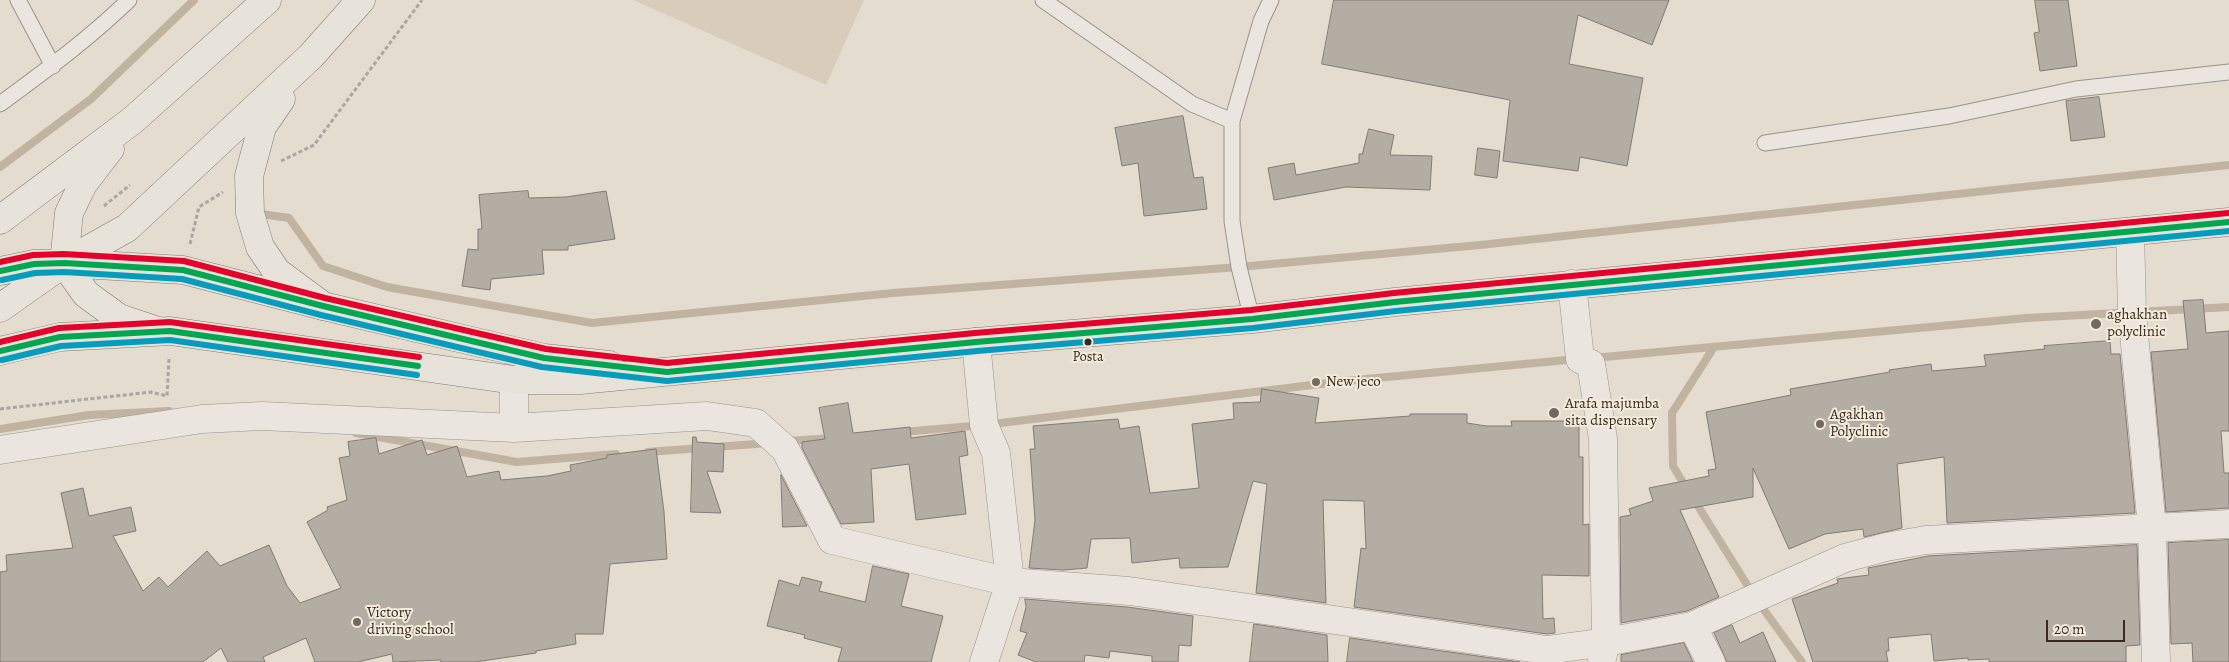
<!DOCTYPE html>
<style>
body{margin:0}
#map{position:relative;width:2229px;height:662px;overflow:hidden;background:#e4dcce;font-family:Alegreya,serif}
canvas{display:block}
.scale{position:absolute;left:2046px;top:620px;width:79px;height:22px;box-sizing:border-box;border:2px solid #382923;border-top:0;padding-left:6px;font-size:15px;line-height:18px;white-space:nowrap;color:#382923;-webkit-text-stroke:4px #f4ebd9;paint-order:stroke}
</style>
<div id="map">
<canvas width="2229" height="662"></canvas>
<div class="scale">20 m</div>
</div>
<script>
const g = document.querySelector('canvas').getContext('2d');
g.lineJoin = 'round';
function fillPath(path, color) { g.fillStyle = color; g.fill(path, 'evenodd'); }
function strokePath(path, color, width, dash) { g.strokeStyle = color; g.lineWidth = width; g.lineCap = dash ? 'butt' : 'round'; g.setLineDash(dash || []); g.stroke(path); }
function write(font, color, halo, rows, align = 'center') {
  g.font = font + ' Alegreya,serif'; g.lineWidth = 4; g.setLineDash([]); g.textBaseline = 'middle'; g.strokeStyle = halo; g.fillStyle = color; for (const [text, x, y, turn = 0] of rows) {
    g.save(); g.translate(x, y); g.rotate((+turn || 0) * Math.PI / 180); g.textAlign = isNaN(turn) ? turn : align; if (halo) g.strokeText(text, 0, 0); g.fillText(text, 0, 0); g.restore();
  }
}
const green = new Path2D(`
 M633,0H864L826,85Z`);
const stream = new Path2D(`
 M0,167L91,99L194,0
 M261,214L289,218L323,266L387,287L592,323L893,293L1239,267L1480,245L2229,165
 M1593,358L2027,318L2229,307
 M0,429L89,415L169,411
 M902,432L984,425L1345,381L1577,359
 M356,433L517,462L616,454
 M788,441L833,438
 M715,447L769,443
 M648,452L701,448
 M1687,489L1673,466L1672,413L1714,347
 M1693,498L1756,599L1802,662`);
const building = new Path2D(`
 M1334,0H1669L1652,45L1578,15L1569,64L1643,78L1627,166L1580,157L1578,171L1503,161L1510,100L1322,64Z
 M2035,0H2068L2077,66L2040,71L2034,33L2039,32Z
 M2099,97L2105,137L2071,141L2066,101Z
 M1183,116L1194,178L1203,177L1207,209L1144,216L1138,163L1122,166L1115,128Z
 M1369,129L1394,135L1390,155L1432,156L1430,190L1346,187L1274,200L1268,168L1294,163L1296,175L1359,163V154H1362Z
 M1478,148L1500,151L1497,178L1475,175Z
 M528,191L529,198L566,197L606,191L615,239L568,246V250H542L544,274L491,279L490,290L462,286L468,249L478,250V229H482L479,195Z
 M2203,300L2206,333L2229,331V431H2221L2224,473H2229V508L2166,512L2151,352L2188,349L2183,301Z
 M2110,341L2111,354H2120L2135,513L1947,523L1944,457L1897,464L1902,528L1864,537L1863,529L1825,534L1789,549L1753,468V497L1680,510L1719,597L1687,611L1621,623L1620,517L1631,515L1629,509L1653,501L1649,488L1709,476L1708,470L1716,469L1706,412L1791,395L1790,389L1890,372L1889,370L1931,364L1932,371L1986,366L1984,355L2045,349L2044,346Z
 M1262,389L1319,398L1315,423L1410,416V414H1467V423L1486,426H1512L1511,421H1579V457H1583V525L1589,524V576L1542,575L1543,619L1554,618L1555,633L1547,634L1354,607L1361,548L1366,549L1364,501L1323,500L1326,603L1256,593L1267,484L1253,481L1228,567L1180,568L1179,558L1132,563L1130,538L1091,539L1087,568L1064,570L1029,568L1035,520L1030,449H1035L1033,426L1118,419L1120,429L1139,426L1150,493L1199,488L1192,424L1234,419L1233,403L1260,402Z
 M848,403L853,433L910,427L911,438L965,431L968,455L959,457L966,514L916,520L909,464L871,469L874,522L841,524L802,448V442L825,439L819,408Z
 M693,437H696L697,442L724,444L723,472L707,471L721,513L691,512Z
 M376,438L379,454L422,440L427,455L457,446L467,477L499,471L501,480L547,476L571,471L570,465L607,458V455L656,449L664,512L667,559L610,564L603,634H575L576,644L536,651V653L475,662H441V660L393,662L392,654L358,662H315L306,638L263,657L265,662H228L221,648L203,662H0V572L7,571L6,555L73,548L61,493L83,488L89,516L131,507L136,531L113,536L143,591L159,577L168,587L207,551L220,566L269,545L287,586L300,603L341,588L307,522L328,510L327,507L347,500L339,458L350,456L348,442Z
 M781,475L807,526L783,527Z
 M2229,540V662H2193L2192,643L2171,644L2168,543Z
 M2137,545L2140,645L2126,646V662H1989V659L1968,660V658L1934,661L1931,634L1888,638L1889,651H1886L1888,662H1813L1792,599L1838,583L1837,579L1869,575L1868,568L1928,556Z
 M873,566L909,574L901,606L943,616L931,662H838L842,648L804,638L805,635L767,626L779,580L799,586L802,577L822,582L819,591L865,602Z
 M1025,599L1127,607L1193,616L1191,646L1179,645L1178,662H1152V656L1110,651L1109,658L1085,655L1084,662H1036L1018,655L1027,633L1020,631L1026,607Z
 M1254,624L1327,635L1328,662H1250Z
 M1732,625L1740,643L1763,632L1776,662H1727L1714,633Z
 M1350,638L1520,662H1347Z
 M1684,643L1693,662H1621V655Z`);
const path = new Path2D(`
 M281,161L314,145L422,0
 M104,206L130,185
 M190,244L199,207L223,192
 M0,409L151,392L167,396L169,358`);
const lane = new Path2D(`
 M18,0L53,66
 M1043,0L1192,104L1232,121
 M0,104C45,71 89,39 129,0
 M1765,143L1949,116L2076,89L2229,72
 M1252,319L1239,267L1232,221V121L1261,21L1271,0`);
const street = new Path2D(`
 M2130,232L2132,312L2152,528L2156,662
 M1572,284L1580,359L1591,364L1603,439L1606,642L1602,658
 M976,342L984,425L996,453L1010,582L984,662
 M514,428V380
 M0,450L202,419L262,416L514,428L707,416L756,423L785,449L832,540L1010,582L1129,591L1547,650L1606,642L1692,626L1845,558L1886,547L1926,540L2229,524
 M1692,626L1711,662`);
const primary = new Path2D(`
 M0,271L34,264L64,263L183,270L323,306L544,358L609,365
 M0,351L60,337L170,331L514,380H580L976,342L1252,319L1395,302L2229,222`);
const highway = new Path2D(`
 M281,99L262,127L249,176L250,213L260,247L277,272L323,306
 M110,149L83,184L69,213L64,263L86,294L119,318L158,331
 M0,220L133,120L267,0
 M0,308L64,263L127,228L311,56L361,0`);
const bus1 = new Path2D(`
 M0,271L34,264L64,263L183,270L323,306L544,358L667,372L976,342L1252,319L1395,302L2229,222
 M0,351L60,337L170,331L418,366`);
const bus2 = new Path2D(`
 M2,280L35,273L64,272L182,279L321,315L542,367L667,381L977,351L1253,328L1396,311L2229,231
 M2,360L61,346L170,340L417,375`);
const bus3 = new Path2D(`
 M0,262L33,255L64,254L184,261L325,298L546,349L667,363L975,333L1251,310L1394,293L2228,213
 M0,342L59,328L170,322L419,357`);
const markers = [
 [2096,324,6,"#74685f"],
 [1088,342,4.5,"#382923"],
 [1316,382,5,"#74685f"],
 [1554,413,6,"#74685f"],
 [1820,424,5,"#74685f"],
 [357,622,5,"#74685f"]
];
const busNames = [
 ["Posta",1088,358]
];
const poiNames = [
 ["aghakhan",2107,315],
 ["polyclinic",2107,332],
 ["New jeco",1326,382],
 ["Arafa majumba",1565,404],
 ["sita dispensary",1565,421],
 ["Agakhan",1830,415],
 ["Polyclinic",1830,432],
 ["Victory",367,613],
 ["driving school",367,630]
];
fillPath(green, '#d8cdba');
strokePath(stream, '#c0b3a0', 8);
fillPath(building, '#b4ada4');
strokePath(building, '#827b74', 1);
strokePath(lane, '#9a938b', 17);
strokePath(street, '#9a938b', 29);
strokePath(primary, '#827b74', 29);
strokePath(highway, '#827b74', 29);
strokePath(path, '#aba6a0', 3, [4, 2.5]);
strokePath(lane, '#eae6df', 15);
strokePath(street, '#eae6df', 28);
strokePath(primary, '#e7e2da', 28);
strokePath(highway, '#e7e2da', 28);
strokePath(bus1, '#00a651', 6);
strokePath(bus2, '#069cbd', 6);
strokePath(bus3, '#e4002b', 6);
for (const [x, y, r, color] of markers) { const dot = new Path2D(); dot.arc(x, y, r, 0, 2 * Math.PI); g.fillStyle = color; g.fill(dot); strokePath(dot, '#f4ebd9', 2); }
write('14px', '#382923', '#f4ebd9', busNames);
write('15px', '#382923', '#f4ebd9', poiNames, 'left');
</script>
